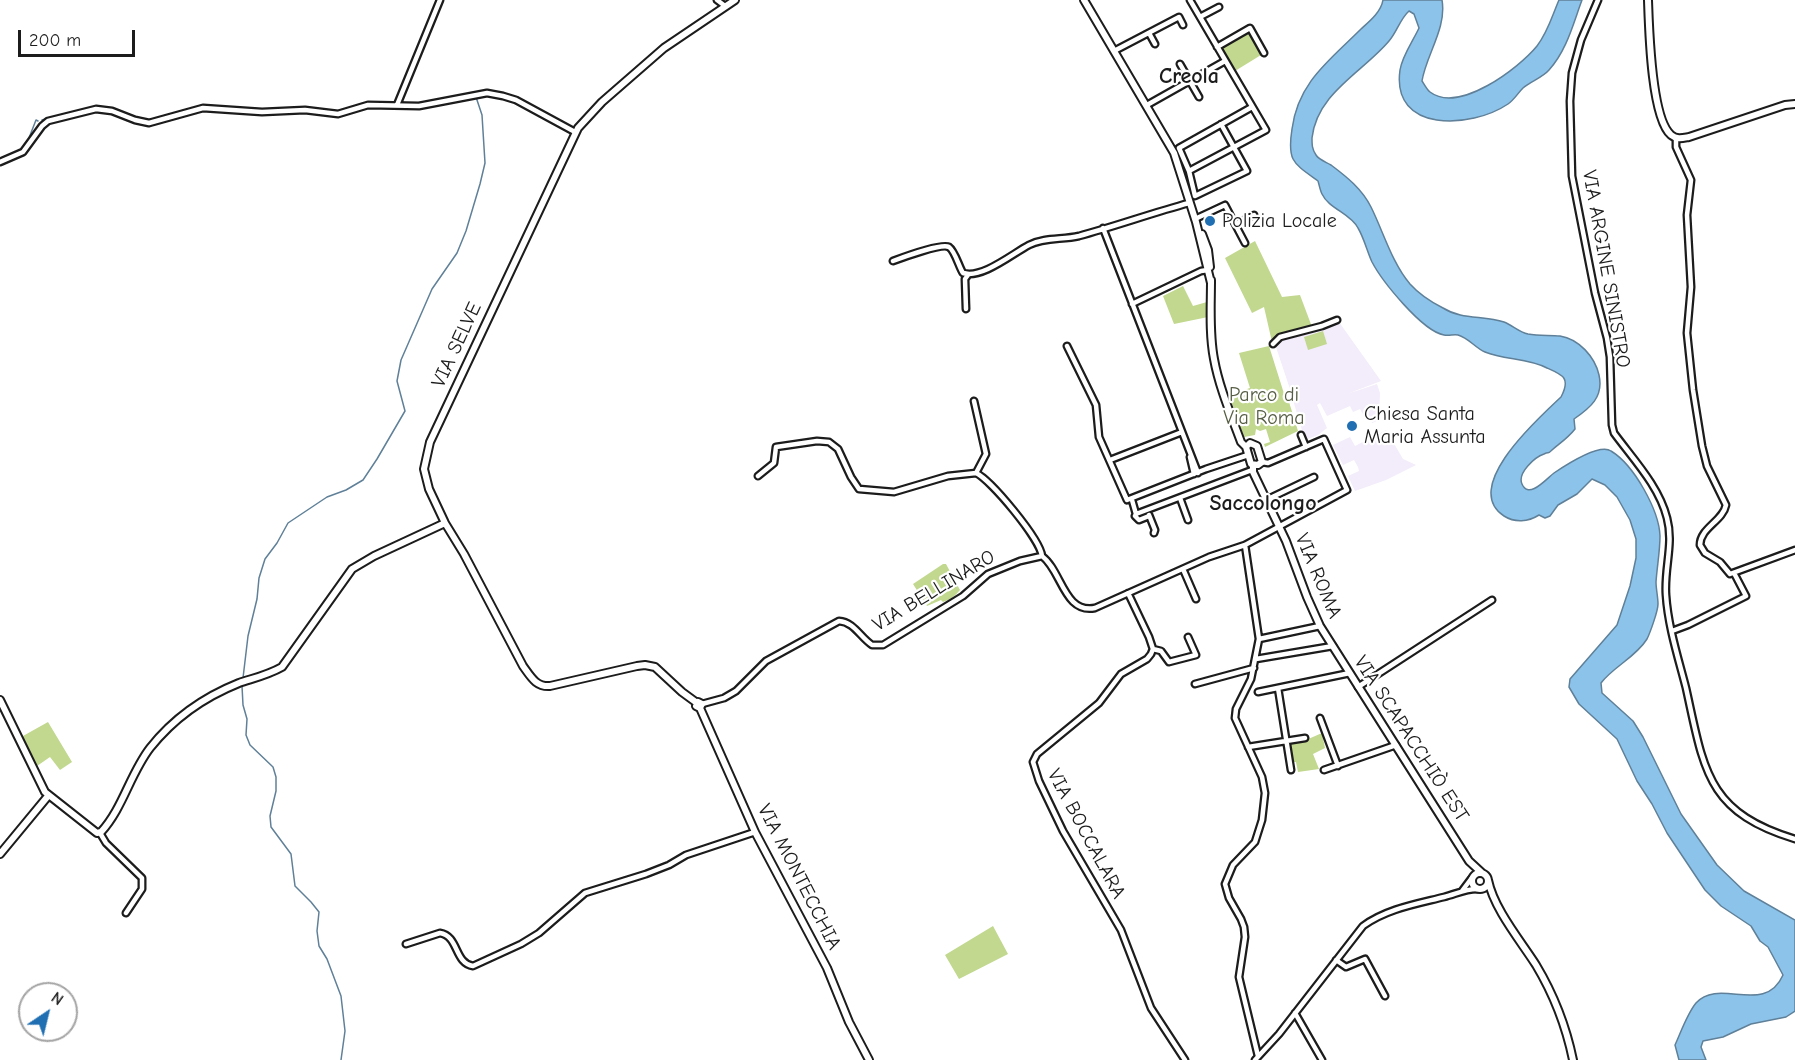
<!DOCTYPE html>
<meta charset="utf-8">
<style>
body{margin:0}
#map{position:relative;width:1795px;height:1060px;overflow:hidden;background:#fff;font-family:"Comic Neue",sans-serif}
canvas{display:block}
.north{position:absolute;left:18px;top:982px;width:60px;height:60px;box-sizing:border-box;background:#fff;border:2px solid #a4a4a4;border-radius:50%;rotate:35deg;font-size:16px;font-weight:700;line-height:24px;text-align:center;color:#1c1c1c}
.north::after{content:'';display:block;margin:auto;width:21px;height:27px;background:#1f6fb2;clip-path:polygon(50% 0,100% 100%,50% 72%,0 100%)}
.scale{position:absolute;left:18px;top:30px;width:117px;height:27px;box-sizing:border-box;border:3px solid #1c1c1c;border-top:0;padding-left:8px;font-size:18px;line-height:21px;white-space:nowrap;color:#1c1c1c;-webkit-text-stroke:4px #fff;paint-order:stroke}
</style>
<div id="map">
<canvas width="1795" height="1060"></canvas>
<div class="north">N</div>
<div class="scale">200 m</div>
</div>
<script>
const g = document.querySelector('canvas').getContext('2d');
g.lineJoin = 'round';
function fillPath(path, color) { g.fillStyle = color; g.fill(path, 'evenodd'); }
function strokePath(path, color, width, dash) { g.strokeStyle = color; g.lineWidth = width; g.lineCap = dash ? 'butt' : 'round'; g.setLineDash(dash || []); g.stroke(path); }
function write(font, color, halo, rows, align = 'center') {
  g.font = font + ' "Comic Neue",sans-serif'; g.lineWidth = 4.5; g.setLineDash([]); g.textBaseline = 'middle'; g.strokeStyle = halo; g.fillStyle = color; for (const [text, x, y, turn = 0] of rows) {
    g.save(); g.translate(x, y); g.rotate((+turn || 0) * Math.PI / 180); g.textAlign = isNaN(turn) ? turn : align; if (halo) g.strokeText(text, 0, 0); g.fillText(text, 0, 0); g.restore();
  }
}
const built = new Path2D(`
 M1339,322L1381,381L1347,394L1377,384L1380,393L1379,420L1372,423L1368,414L1364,416L1360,409L1353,412L1350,406L1327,416L1320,403L1317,405L1327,428L1318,435L1305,440L1293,400L1294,397L1291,392L1276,347L1278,341Z
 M1386,430L1403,459L1416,465L1386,480L1355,491L1348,476L1359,471L1358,467L1354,460L1343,465L1333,445L1350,437L1355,446Z`);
const green = new Path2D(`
 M1248,32L1261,55L1235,71L1221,47Z
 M1255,241L1282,297L1300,295L1312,327L1281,334L1272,342L1264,307L1252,313L1225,258Z
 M1183,286L1193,306L1207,302L1208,317L1174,324L1163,296Z
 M1323,331L1327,344L1308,350L1304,337Z
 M1269,346L1286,400L1289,402L1298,431L1265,447L1264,444L1270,442L1266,429L1260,431L1256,429L1255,435L1244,437L1229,395L1250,388L1239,353Z
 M943,564H946L960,590C956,595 950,600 943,602L941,600L927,606L913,584Z
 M48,722L72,762L60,770L50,757L37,766L23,736Z
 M1322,733L1325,748L1313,754L1319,769L1298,772L1296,762H1293L1290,743L1306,740Z
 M993,926L1008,954L959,979L945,955Z`);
const water = new Path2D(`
 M1383,0H1442C1447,28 1426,55 1422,81C1424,84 1427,90 1430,92C1459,114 1519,68 1537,46C1548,32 1552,16 1559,0H1582C1573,24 1567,50 1549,70C1542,78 1531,81 1523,88C1518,93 1514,100 1508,104C1471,129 1391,133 1400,70C1402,56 1413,41 1419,28L1414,14L1409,11C1400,19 1397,32 1389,41C1363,72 1317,93 1312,138C1312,145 1312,149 1316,155C1319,160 1326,162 1331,165C1347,177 1362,189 1371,207C1383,231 1392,263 1410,284C1419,294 1431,302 1443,308C1462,320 1484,315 1504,322C1512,325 1519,332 1528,334C1539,336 1549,335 1560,336C1579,339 1595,357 1599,375C1604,397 1590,408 1574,419L1575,429C1568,438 1560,443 1552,450C1547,455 1550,451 1544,454C1535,457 1517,473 1522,484C1529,500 1547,478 1554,473C1566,465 1599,443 1611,451C1634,465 1659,510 1660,536C1660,551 1657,567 1656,582C1656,589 1658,597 1658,604C1658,611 1650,633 1647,639C1636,657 1613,667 1601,683L1602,693L1633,721L1643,737L1681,814L1717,865L1744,891L1795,920V1011L1786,1017L1751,1024L1723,1037L1703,1041L1701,1047L1706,1060H1679L1675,1045C1681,1032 1687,1014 1696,1003C1719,977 1765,1016 1783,975L1768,947L1760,941L1751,926L1721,906L1705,890L1667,833L1652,804L1637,781L1617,739L1579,704L1569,687L1570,679L1617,625L1630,586L1636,558V539L1630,520L1617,497L1605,485L1592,479L1577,494L1558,505L1550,516L1545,518L1539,515C1528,522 1515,523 1504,516C1460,487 1540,417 1561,397C1571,378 1563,375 1547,368C1528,358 1504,360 1485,352C1475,348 1469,338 1458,335C1454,334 1449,336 1444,335C1422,331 1382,281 1372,262C1367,251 1364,238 1358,228C1350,213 1329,209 1322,194C1320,190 1319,184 1318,181C1293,163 1287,161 1292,129C1298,82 1330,60 1361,29C1370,21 1381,12 1383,0Z`);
const stream = new Path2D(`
 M42,120L68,113
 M27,143L36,120L38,121
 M0,159L9,156
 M243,678L248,636L257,599L259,578L265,559L277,543L288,523L327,497L346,490L363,480L377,459L405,411L397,381L401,360L432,289L457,253L466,231L480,184L485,163L482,115L476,97
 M242,686L243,705L247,719L246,735L250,745L273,767L276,777V791L270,816L271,827L291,854L295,886L311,902L319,912L317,931L319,946L327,959L341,996L345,1031L341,1060`);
const street = new Path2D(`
 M717,0L725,6
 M1598,0L1581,40L1572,73L1570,101L1572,176L1595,293L1607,338L1610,357L1612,425L1614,433C1633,459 1659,486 1667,518C1674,544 1664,568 1666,595C1668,626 1678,657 1686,688C1704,769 1706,812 1795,839
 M1200,17L1219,7
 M1149,33L1155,44
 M1217,47L1250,28L1264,53
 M1114,51L1179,17L1183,25
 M1180,64L1199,97
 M397,105L440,0
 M1147,105L1225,61
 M1221,124L1247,171L1195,196L1189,171L1179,148L1252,107
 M1676,138V147L1691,180L1687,215L1691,287L1687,333L1693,390L1702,446L1707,466L1726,505C1723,521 1700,528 1700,545L1705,553L1720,562L1730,574L1795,550
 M0,162L23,152L42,126L48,121L96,109L112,111L135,120L149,123L203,108L262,112L305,110L338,114L368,105L419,106L487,93L503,96L516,100L575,132
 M1189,171L1266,130L1190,0
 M1195,219L1225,205L1245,243
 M1236,224L1254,215
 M1103,228L1198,473
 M893,261C901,258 942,243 949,247C955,251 959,267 963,273C982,279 1012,254 1029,245C1045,237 1062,240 1079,236C1116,226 1152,213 1189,203
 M1132,304L1201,271L1208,270
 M966,309L965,279L968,275
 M1273,344L1280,337L1322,326L1337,320
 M1067,346L1096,405L1099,437L1127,500L1206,469L1248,455
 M974,401L986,454L976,473
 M1301,435L1306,447
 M1190,457L1194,474
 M1110,460L1182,432
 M758,476L774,463L776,447L817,441L829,442L838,449L851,477L859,489L894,492L948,476L976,473C991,480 1040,539 1042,556
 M1180,498L1188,520
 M1132,500L1136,514
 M1266,500L1314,477
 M1149,515L1155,530L1154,533
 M1149,516L1139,520L1135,516L1136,514L1252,470
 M1245,545L1259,639L1251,679L1236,709L1235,718L1262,777L1265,793L1262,820L1255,842L1233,865L1225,884L1229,898L1241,919L1244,927L1245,937L1239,977L1258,1056
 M1183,569L1196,599
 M1128,593L1149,637L1153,649L1151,654L1147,659L1121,674L1099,703L1037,754L1033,762L1039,781L1063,831L1121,930L1151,1008L1185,1060
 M1672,631L1688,625L1746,596L1734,573
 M1259,639L1320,626
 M1153,649L1161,651L1169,662L1196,655L1188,637
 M1256,659L1333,646
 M1195,684L1254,668
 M1358,687L1492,600
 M1278,688L1291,770
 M1258,692L1350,673
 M702,704L724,698L736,691L766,661L839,621C854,622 860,637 872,645H883L963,596L988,574L1020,561L1042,556C1062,571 1064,614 1095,608L1209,557L1245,545L1347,490L1324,439L1268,463L1262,462
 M1320,718L1338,766
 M1248,747L1305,738
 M1324,770L1396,745
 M100,833L106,843L142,878V889L126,913
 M1462,891L1471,879
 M406,944L440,933C459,936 454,963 473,966L521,944L539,933L585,893L646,874L669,865L686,855L755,832
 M1336,960L1346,967L1365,959L1385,996
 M1295,1013L1322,1060
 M1255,1060L1279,1034L1363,926C1386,909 1416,904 1444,897C1456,894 1465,889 1477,889`);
const secondary = new Path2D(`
 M1084,0L1174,153L1196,222L1211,283
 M1648,0C1649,28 1651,118 1671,135C1677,140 1683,138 1689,137L1785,105L1795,104
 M1202,234L1208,250L1210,267
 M1211,280C1211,306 1209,333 1214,359C1219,387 1231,415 1241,442L1246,447
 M1250,443L1257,446L1262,462L1258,465L1251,464L1246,447Z
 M1253,465V472L1286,541L1307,597L1320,626L1469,861L1482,873
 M0,700L45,792L97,833L101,832C123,808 130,774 150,748C173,719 204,697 239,683C254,678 268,675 282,667L352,569L374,556L445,523
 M697,703L682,692L655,667L645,665L637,666L550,686C536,687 531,677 523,666L464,554L445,523L429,489L424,469L430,442L578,128L602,102L664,48L735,0
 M700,708L702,704L698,702L696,706L700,708L755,832L827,968L849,1022L869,1060
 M0,854L48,796
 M1472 881a8 8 0 1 1 16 0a8 8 0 1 1-16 0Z
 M1488,880C1494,909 1520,940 1536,965C1554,995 1566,1026 1573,1060`);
const markers = [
 [1210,221,6,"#1f6fb2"],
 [1352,426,6,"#1f6fb2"]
];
const poiNames = [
 ["Polizia Locale",1222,221],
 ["Chiesa Santa",1364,414],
 ["Maria Assunta",1364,437]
];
const streetNames = [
 ["VIA ARGINE SINISTRO",1606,269,80],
 ["VIA SELVE",457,345,-65],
 ["VIA ROMA",1318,576,67],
 ["VIA BELLINARO",934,591,-31],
 ["VIA SCAPACCHIÒ EST",1411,739,57],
 ["VIA BOCCALARA",1086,834,62],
 ["VIA MONTECCHIA",799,877,63]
];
const parkNames = [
 ["Parco di",1264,395],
 ["Via Roma",1264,418]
];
const quarterNames = [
 ["Creola",1189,77],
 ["Saccolongo",1263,504]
];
fillPath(built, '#f3ecfa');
fillPath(green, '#c1d88e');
fillPath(water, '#8cc3ea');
strokePath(water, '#5f8098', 1.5);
strokePath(stream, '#5f8098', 1.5);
strokePath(street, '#1c1c1c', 9);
strokePath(secondary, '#1c1c1c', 10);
strokePath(street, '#fff', 4.5);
strokePath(secondary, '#fff', 6);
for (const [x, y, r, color] of markers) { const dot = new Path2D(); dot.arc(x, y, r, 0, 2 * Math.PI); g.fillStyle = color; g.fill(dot); strokePath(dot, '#fff', 2); }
write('20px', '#1c1c1c', '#fff', poiNames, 'left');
write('20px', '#1c1c1c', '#fff', streetNames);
write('20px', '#565e44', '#fff', parkNames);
write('bold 22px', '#1c1c1c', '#fff', quarterNames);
</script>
